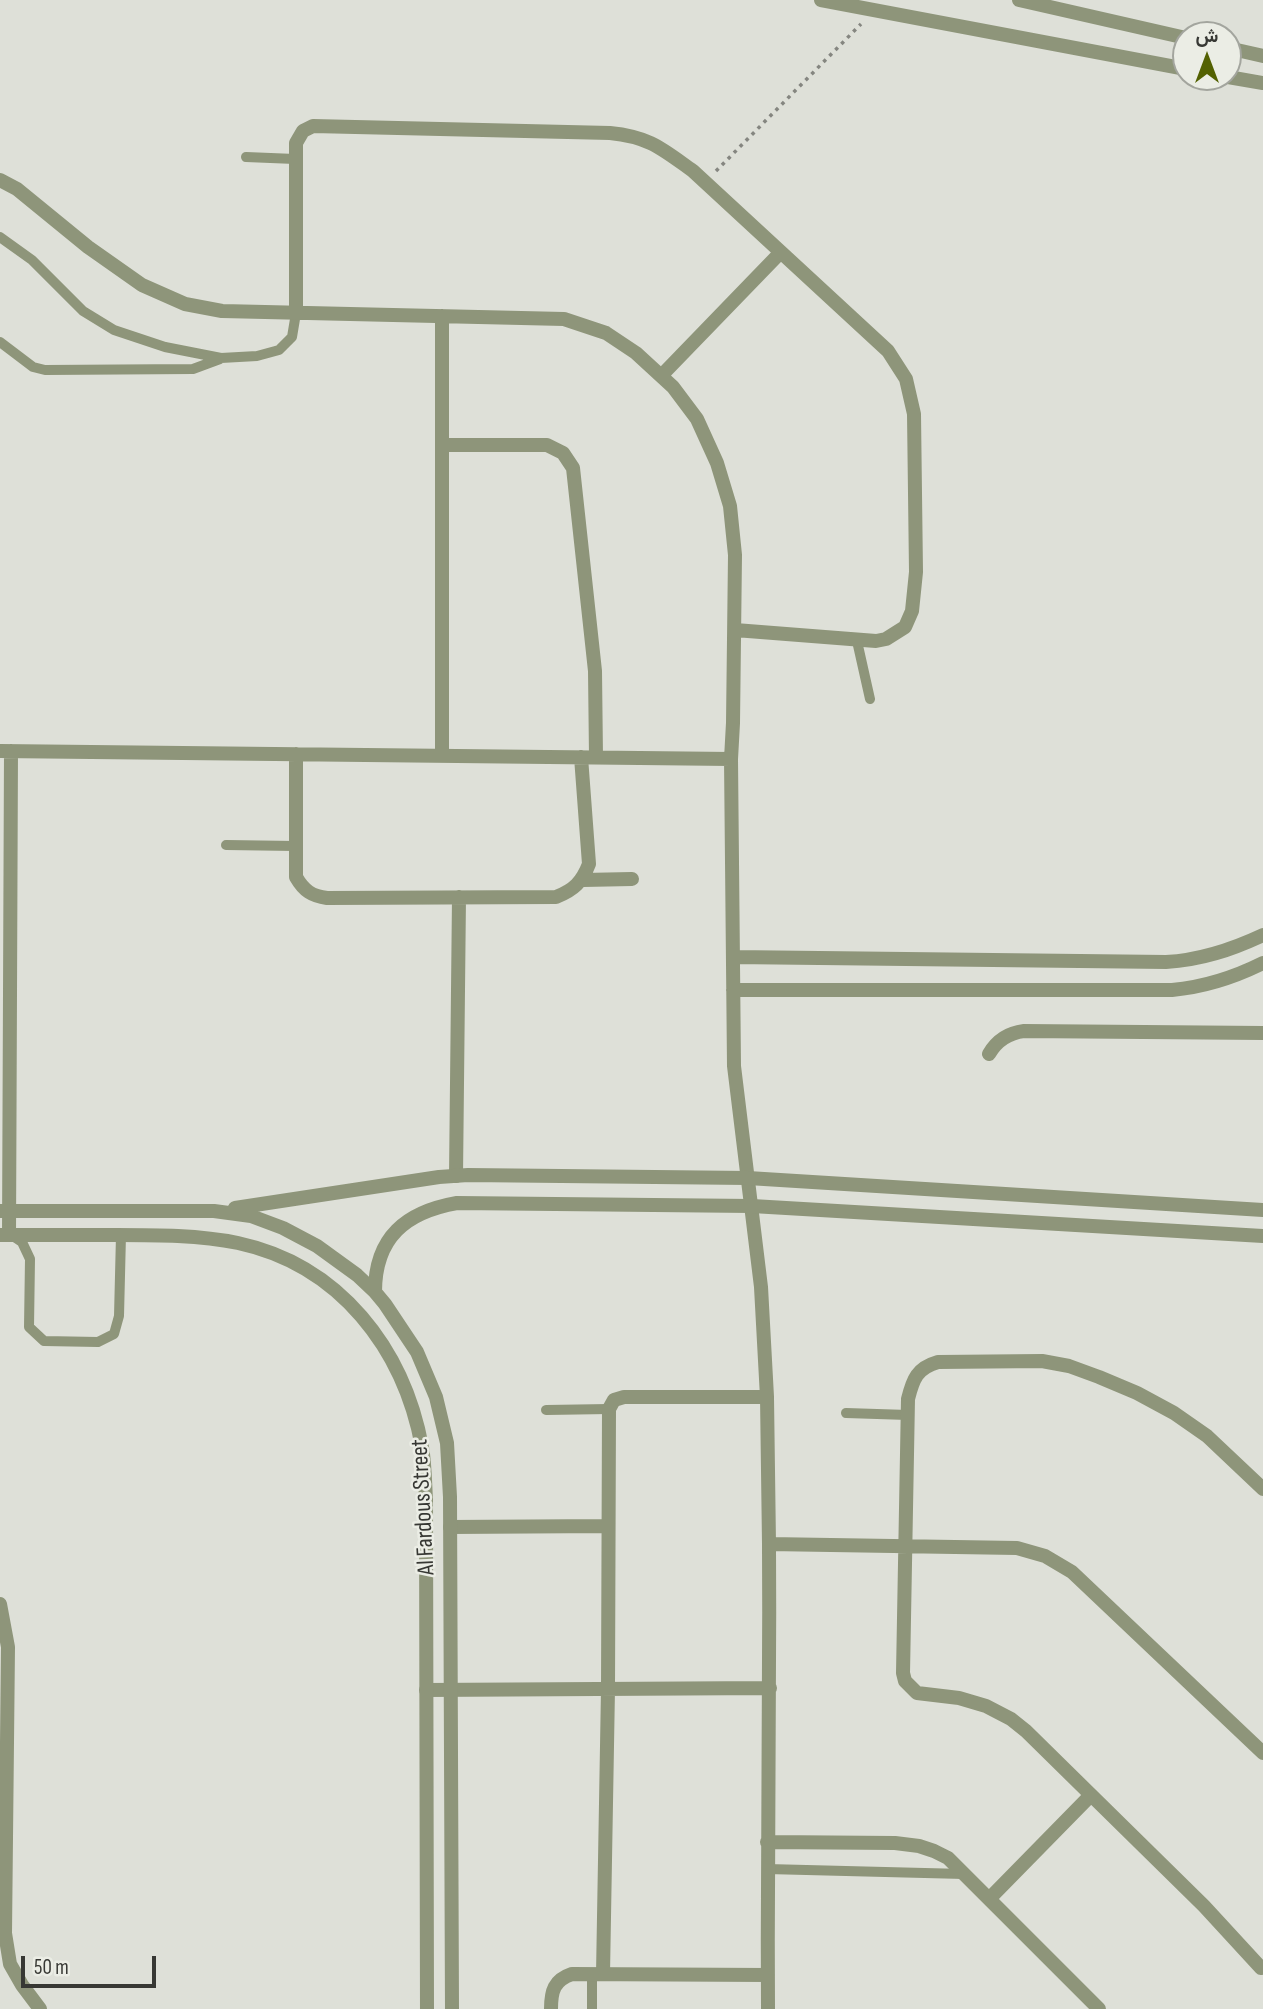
<!DOCTYPE html>
<meta charset="utf-8">
<style>
body{margin:0}
#map{position:relative;width:1263px;height:2009px;overflow:hidden;background:#dee0d8;font-family:"Sofia Sans Condensed",Vazirmatn,sans-serif}
canvas{display:block}
.north{position:absolute;left:1172px;top:21px;width:70px;height:70px;box-sizing:border-box;background:#ebede5;border:2px solid #a3a59e;border-radius:50%;rotate:0deg;font-size:19px;font-weight:700;line-height:28px;text-align:center;color:#373834}
.north::after{content:'';display:block;margin:auto;width:24px;height:32px;background:#536102;clip-path:polygon(50% 0,100% 100%,50% 72%,0 100%)}
.scale{position:absolute;left:21px;top:1956px;width:135px;height:32px;box-sizing:border-box;border:4px solid #373834;border-top:0;padding-left:9px;font-size:21px;line-height:24px;white-space:nowrap;color:#373834;-webkit-text-stroke:5px #ebede5;paint-order:stroke}
</style>
<div id="map">
<canvas width="1263" height="2009"></canvas>
<div class="north">ش</div>
<div class="scale">50 m</div>
</div>
<script>
const g = document.querySelector('canvas').getContext('2d');
g.lineJoin = 'round';
function strokePath(path, color, width, dash) { g.strokeStyle = color; g.lineWidth = width; g.lineCap = dash ? 'butt' : 'round'; g.setLineDash(dash || []); g.stroke(path); }
function write(font, color, halo, rows, align = 'center') {
  g.font = font + ' "Sofia Sans Condensed",sans-serif'; g.lineWidth = 5; g.setLineDash([]); g.textBaseline = 'middle'; g.strokeStyle = halo; g.fillStyle = color; for (const [text, x, y, turn = 0] of rows) {
    g.save(); g.translate(x, y); g.rotate((+turn || 0) * Math.PI / 180); g.textAlign = isNaN(turn) ? turn : align; if (halo) g.strokeText(text, 0, 0); g.fillText(text, 0, 0); g.restore();
  }
}
const path = new Path2D(`
 M716,171L861,24`);
const service = new Path2D(`
 M246,157L295,159
 M0,237L32,260L83,311L114,330L165,347L221,358L257,356L279,350L292,337L296,313
 M0,342L33,367L45,370L193,369L220,359
 M857,641L870,699
 M226,845L295,846
 M13,1236L22,1242L30,1259L29,1327L44,1341L98,1342L114,1334L119,1316L121,1235
 M546,1410L609,1409
 M846,1413L908,1415
 M767,1869L964,1874
 M592,1974V2009`);
const minor = new Path2D(`
 M0,180L17,189L88,247L142,285L185,304L222,311L564,319L606,333L636,353L673,387L697,419L717,463L730,506L735,555L733,723L731,759L734,1066L761,1287L767,1397L769,1544L1017,1548L1045,1556L1072,1572L1263,1753
 M296,313V143L303,131L313,126L610,133C650,137 662,149 693,171L888,351L906,379L914,414L916,572L912,611L905,627L886,639L876,641L735,630
 M442,316V755
 M661,376L780,253
 M442,445H547L563,453L573,468L595,671L596,757
 M0,751L731,759
 M296,754V877C304,891 312,896 327,898L556,897C574,890 582,882 589,864L581,757
 M583,880L632,879
 M733,957L1166,962C1201,960 1231,950 1263,935
 M733,990H1172C1205,987 1233,978 1263,963
 M989,1054C997,1040 1008,1033 1024,1031L1263,1033
 M456,1176L459,897
 M9,1235L11,751
 M450,1527L608,1526
 M0,1604L8,1647L5,1933L10,1964L22,1985L40,2009
 M426,1690L770,1688
 M767,1842L895,1843L919,1846L934,1851L948,1858L1099,2009
 M989,1899L1091,1795
 M1261,1968L1204,1906L1026,1731L1011,1719L986,1706L959,1698L917,1693L905,1681L903,1673L908,1399C913,1379 917,1368 938,1362L1042,1361L1069,1366L1099,1377L1137,1393L1174,1413L1207,1436L1263,1489
 M603,1974L608,1689L609,1409L614,1400L624,1397H767
 M551,2009C551,1991 554,1980 572,1974L768,1975
 M768,2009C767,1854 770,1699 769,1544`);
const tertiary = new Path2D(`
 M821,0L1186,69
 M1019,0L1186,38
 M1228,48L1263,56
 M1228,77L1263,83
 M235,1208L439,1177L468,1175L748,1178L1263,1210
 M0,1211H214L251,1216L283,1228L317,1246L357,1275L375,1292L385,1304L417,1352L436,1397L447,1443L450,1497L452,2009
 M0,1235C39,1235 78,1235 117,1235C157,1235 199,1235 238,1243C340,1265 404,1349 422,1447C425,1464 425,1483 426,1500L427,2009
 M375,1292C375,1237 406,1212 457,1203L752,1206L1263,1236`);
const streetNames = [
 ["Al Fardous Street",424,1507,-93]
];
strokePath(path, '#858680', 3.5, [3.5, 5]);
strokePath(service, '#8e957a', 10);
strokePath(minor, '#8e957a', 14);
strokePath(tertiary, '#8e957a', 14);
write('24px', '#373834', '#ebede5', streetNames);
</script>
